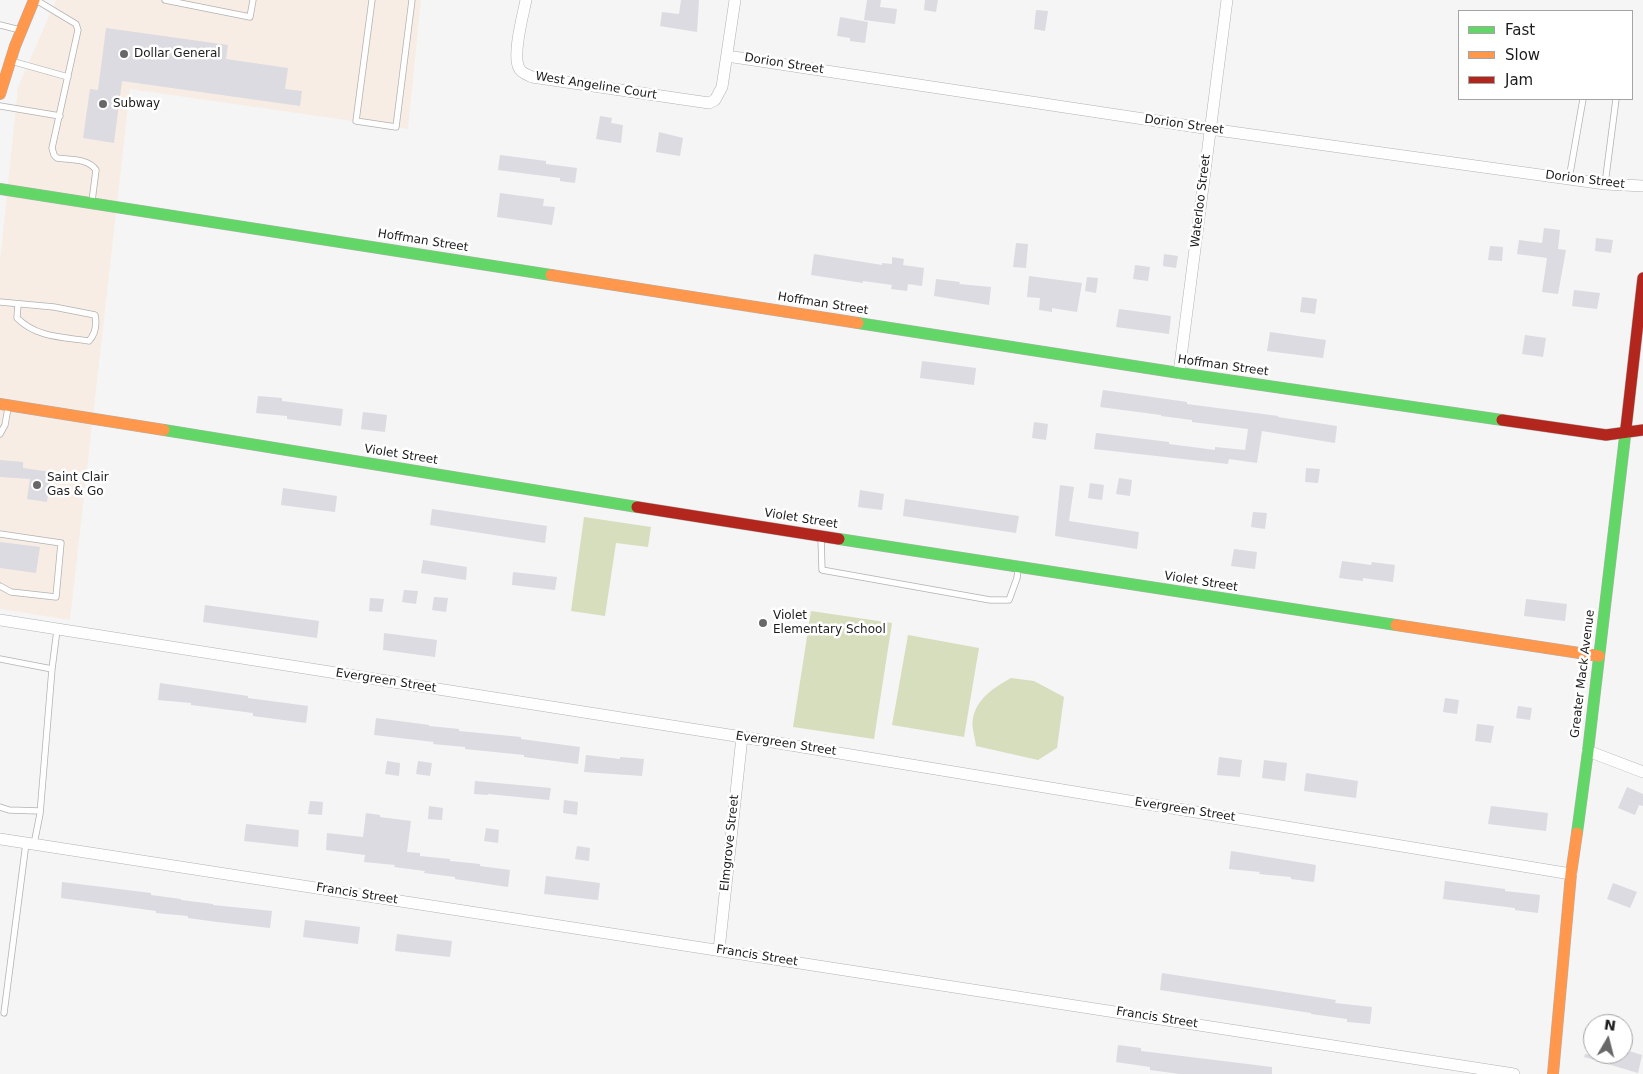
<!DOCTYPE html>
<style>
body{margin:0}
#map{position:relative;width:1643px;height:1074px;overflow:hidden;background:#f5f5f5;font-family:"DejaVu Sans",sans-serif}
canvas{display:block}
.legend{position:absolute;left:1458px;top:10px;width:175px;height:90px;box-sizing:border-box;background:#fff;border:1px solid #a5a4a5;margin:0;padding:6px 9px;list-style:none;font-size:15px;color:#1d1c1d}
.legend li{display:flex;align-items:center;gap:10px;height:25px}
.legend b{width:25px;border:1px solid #a5a4a5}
.north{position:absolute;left:1583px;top:1014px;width:50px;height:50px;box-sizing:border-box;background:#fff;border:1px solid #a5a4a5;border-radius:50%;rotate:8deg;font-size:14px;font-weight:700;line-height:20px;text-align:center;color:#1d1c1d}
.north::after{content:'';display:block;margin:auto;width:18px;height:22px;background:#696869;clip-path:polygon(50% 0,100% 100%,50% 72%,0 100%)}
</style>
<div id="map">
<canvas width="1643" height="1074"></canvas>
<ul class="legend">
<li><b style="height:6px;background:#63d668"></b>Fast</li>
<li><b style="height:6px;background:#ff974d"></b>Slow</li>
<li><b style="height:6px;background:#b3261e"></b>Jam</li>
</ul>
<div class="north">N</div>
</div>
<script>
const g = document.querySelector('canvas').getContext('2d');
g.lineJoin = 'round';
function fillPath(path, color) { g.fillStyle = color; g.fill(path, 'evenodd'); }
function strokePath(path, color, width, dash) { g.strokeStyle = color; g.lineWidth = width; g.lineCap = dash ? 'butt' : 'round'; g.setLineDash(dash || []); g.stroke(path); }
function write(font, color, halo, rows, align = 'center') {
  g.font = font + ' "DejaVu Sans",sans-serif'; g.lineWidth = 5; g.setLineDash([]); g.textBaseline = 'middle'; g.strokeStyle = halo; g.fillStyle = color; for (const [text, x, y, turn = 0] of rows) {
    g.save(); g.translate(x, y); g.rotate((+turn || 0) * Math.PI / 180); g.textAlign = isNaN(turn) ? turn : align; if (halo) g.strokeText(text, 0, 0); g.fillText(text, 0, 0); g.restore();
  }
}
const commercial = new Path2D(`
 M56,0H421L408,129L130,89L70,620L0,609V261L18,87Z`);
const green = new Path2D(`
 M584,517L651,527L648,547L616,543L605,616L571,611Z
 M811,611L892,623L874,739L793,727Z
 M908,635L979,648L964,737L892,725Z
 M1011,678L1034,681L1064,697L1057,748L1038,760L976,746C975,737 971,726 973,718C977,698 995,687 1011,678Z`);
const building = new Path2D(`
 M681,0H699L697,32L660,26L662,12L679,14Z
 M867,0H881L880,7L897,9L895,24L864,20Z
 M925,0H938L936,12L924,10Z
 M1036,10L1048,11L1045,31L1034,29Z
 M840,17L868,22L865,43L850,41V38L837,36Z
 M106,28L228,45L226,59L288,68L285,89L302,91L300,106L122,81L114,143L83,138L90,89L98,90Z
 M600,116L612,118L611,123L623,125L621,143L596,139Z
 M659,132L683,138L680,156L656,152Z
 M500,155L546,161V164L577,168L575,183L560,181V178L498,170Z
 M500,193L544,199L543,206L555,207L552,225L497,217Z
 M1544,228L1560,230L1558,249L1566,250L1558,294L1542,292L1547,258L1517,254L1519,240L1542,243Z
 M1596,238L1613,240L1611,253L1595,251Z
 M1016,243L1028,244L1026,268L1013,267Z
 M1490,246L1503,247L1502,261L1488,260Z
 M814,254L882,265V263L892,264V257L904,259L903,265L924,268L922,286L908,284L907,291L891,289L892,285L863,281V283L811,275Z
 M1164,254L1178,256L1176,268L1163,266Z
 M1135,265L1150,267L1148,281L1133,279Z
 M1029,276L1082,283L1077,312L1052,308V312L1039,310L1040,298L1027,297Z
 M1087,277L1098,278L1096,293L1085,291Z
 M936,279L960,282L959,284L991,287L989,305L934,296Z
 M1574,290L1600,293L1597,309L1572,306Z
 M1302,297L1317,299L1315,314L1300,312Z
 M1119,309L1171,316L1169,334L1116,327Z
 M1270,332L1326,340L1323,358L1267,351Z
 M1525,335L1546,338L1543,357L1522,354Z
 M922,361L976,368L974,385L920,378Z
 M1103,390L1187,402V404L1278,416V417L1337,426L1335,443L1262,431L1257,463L1229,459L1228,464L1094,449L1096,433L1169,442V444L1215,450V447L1245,450L1248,429L1192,422V420L1161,416V415L1100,407Z
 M258,396L282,398V401L343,409L341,426L287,419V416L256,413Z
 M363,412L387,415L385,432L361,429Z
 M1034,422L1048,424L1046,440L1032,438Z
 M0,460L23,462V468L51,472L47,502L27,499L30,479L0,477Z
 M1306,468L1320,469L1318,483L1305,482Z
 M1119,478L1132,480L1130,496L1116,494Z
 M1090,483L1104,485L1102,500L1088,498Z
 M1060,485L1074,487L1069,521L1139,532L1137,549L1055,536Z
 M283,488L337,496L335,512L281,505Z
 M860,490L884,494L882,510L858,507Z
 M905,499L1019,516L1016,533L903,516Z
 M432,509L547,526L545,543L430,525Z
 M1253,512L1267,513L1265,529L1251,527Z
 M0,542L40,547L36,573L0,568Z
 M1234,549L1257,552L1255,569L1231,566Z
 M423,560L467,567L466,580L421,573Z
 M1342,561L1371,565L1372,562L1395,565L1393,582L1363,578V581L1339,578Z
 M513,572L557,577L555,590L512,585Z
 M404,590L418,591L416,604L402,602Z
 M434,597L448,598L446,612L432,610Z
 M370,598L384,599L382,612L369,611Z
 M1526,599L1567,604L1565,621L1524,616Z
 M205,605L319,621L317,638L203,622Z
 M384,633L437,640L435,657L383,650Z
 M160,683L248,696V698L308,706L306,723L253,716V713L191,705V703L158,700Z
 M1445,698L1459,700L1457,714L1443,712Z
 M1518,706L1532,708L1530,720L1516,718Z
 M376,718L429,725V726L459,729V731L521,737V739L580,747L578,764L524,757V755L465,749V747L433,744L434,742L374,735Z
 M1477,724L1494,726L1491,743L1475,741Z
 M586,755L620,759V757L644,759L642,776L584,772Z
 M1219,757L1242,760L1240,777L1217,775Z
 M1264,760L1287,763L1285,781L1262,778Z
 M387,761L400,763L399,776L385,774Z
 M418,761L432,763L430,776L416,774Z
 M1306,773L1358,781L1356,798L1304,791Z
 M475,781L551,788L549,800L488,794V795L474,794Z
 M1627,787L1643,794V806L1639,805L1635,815L1618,808Z
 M564,800L578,802L577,815L563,813Z
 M310,801L323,802L322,815L308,814Z
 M429,806L443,808L442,820L428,819Z
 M1491,806L1548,813L1546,831L1488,824Z
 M366,813L380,815V817L411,821L407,852L420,853V856L450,859V861L480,864V866L510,870L508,887L455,879V877L424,873L425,871L394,867L395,865L364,862L365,855L326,850L327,833L363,837Z
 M246,824L299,830L298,847L244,841Z
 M486,828L499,830L498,843L484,841Z
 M577,846L590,848L589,861L575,859Z
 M1231,851L1316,865L1314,882L1291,879V877L1259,874L1260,872L1229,869Z
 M546,876L600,883L598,900L544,894Z
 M1445,881L1505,889V891L1540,895L1538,913L1515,910V908L1443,899Z
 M62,882L151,893V895L181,899V900L213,904V905L272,911L270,928L217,922L188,918V916L156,913V911L61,898Z
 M1613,883L1637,892L1630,908L1607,899Z
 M305,920L360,927L358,944L303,937Z
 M397,934L452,941L450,957L395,951Z
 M1162,973L1336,1000L1335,1003L1372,1007L1370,1024L1347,1022V1019L1311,1014V1013L1160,990Z
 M1118,1045L1141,1048V1051L1272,1067V1074H1180L1150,1070V1067L1116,1062Z
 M1623,1049L1642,1055L1638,1073L1584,1057L1585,1054H1623Z`);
const lane = new Path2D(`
 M36,0L76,24L78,30L52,148L54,155L57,158C70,160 88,158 96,170L92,201
 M165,0L250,17L253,0
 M372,0L356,121L396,127L412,0
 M0,25L20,30
 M11,61L68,77
 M0,106L60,116
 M1569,179L1583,99
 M1605,184L1616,99
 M0,302L54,307L95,315C97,325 96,333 89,341C63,337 37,338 17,318L18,304
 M0,434L5,425L8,408
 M0,534L61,543L56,597L11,592L0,586
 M821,538L822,570L990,600H1009L1017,578L1018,569
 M0,659L52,669L57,630
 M0,807L9,810L40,811
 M34,844L40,814L52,669
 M4,1013L26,843`);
const street = new Path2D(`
 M526,0C523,15 512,55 519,68C521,73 528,75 532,77L709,103L715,100L722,87L735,0
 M727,56L1210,129L1605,184L1643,186
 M1179,373L1227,0
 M0,620L742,737L1571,874
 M1588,751L1643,772
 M0,839L1514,1074
 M719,950L742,737`);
const fast = new Path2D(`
 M0,189L551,275
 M858,323L1179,373L1502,420
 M164,430L637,507
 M839,539L1396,625
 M1577,833L1588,751L1626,428`);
const slow = new Path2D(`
 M0,94L15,46L34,0
 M551,275L858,323
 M0,404L164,430
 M1396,625L1599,656
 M1553,1074L1571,874L1577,833`);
const jam = new Path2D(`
 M1502,420L1606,435L1643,430
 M1626,428L1643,278
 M637,507L839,539`);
const markers = [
 [124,54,5,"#696869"],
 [103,104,5,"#696869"],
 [37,485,5,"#696869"],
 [763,623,5,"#696869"]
];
const poiNames = [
 ["Dollar General",134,54],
 ["Subway",113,104],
 ["Saint Clair",47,478],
 ["Gas & Go",47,492],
 ["Violet",773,616],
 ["Elementary School",773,630]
];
const streetNames = [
 ["Dorion Street",784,64,9],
 ["West Angeline Court",596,86,9],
 ["Dorion Street",1184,125,8],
 ["Dorion Street",1585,180,7],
 ["Waterloo Street",1201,201,-83],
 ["Hoffman Street",423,241,9],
 ["Hoffman Street",823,304,9],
 ["Hoffman Street",1223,366,8],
 ["Violet Street",401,455,9],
 ["Violet Street",801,519,9],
 ["Violet Street",1201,582,9],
 ["Greater Mack Avenue",1583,674,-83],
 ["Evergreen Street",386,681,9],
 ["Evergreen Street",786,744,9],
 ["Evergreen Street",1185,810,9],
 ["Elmgrove Street",730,843,-84],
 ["Francis Street",357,894,9],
 ["Francis Street",757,956,9],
 ["Francis Street",1157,1018,9]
];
fillPath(commercial, '#f7ede4');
fillPath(green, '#d7debd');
fillPath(building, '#dbdbe1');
strokePath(lane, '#b2b2b2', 7);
strokePath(street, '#b2b2b2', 12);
strokePath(fast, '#b2b2b2', 12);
strokePath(slow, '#b2b2b2', 12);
strokePath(jam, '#b2b2b2', 12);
strokePath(lane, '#fefefe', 5.5);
strokePath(street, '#fefefe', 11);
strokePath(fast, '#63d668', 11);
strokePath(slow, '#ff974d', 11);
strokePath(jam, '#b3261e', 11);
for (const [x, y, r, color] of markers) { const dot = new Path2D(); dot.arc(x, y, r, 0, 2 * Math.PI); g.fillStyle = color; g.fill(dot); strokePath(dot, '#fff', 2); }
write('12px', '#1d1c1d', '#fff', poiNames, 'left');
write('12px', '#1d1c1d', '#fff', streetNames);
</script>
